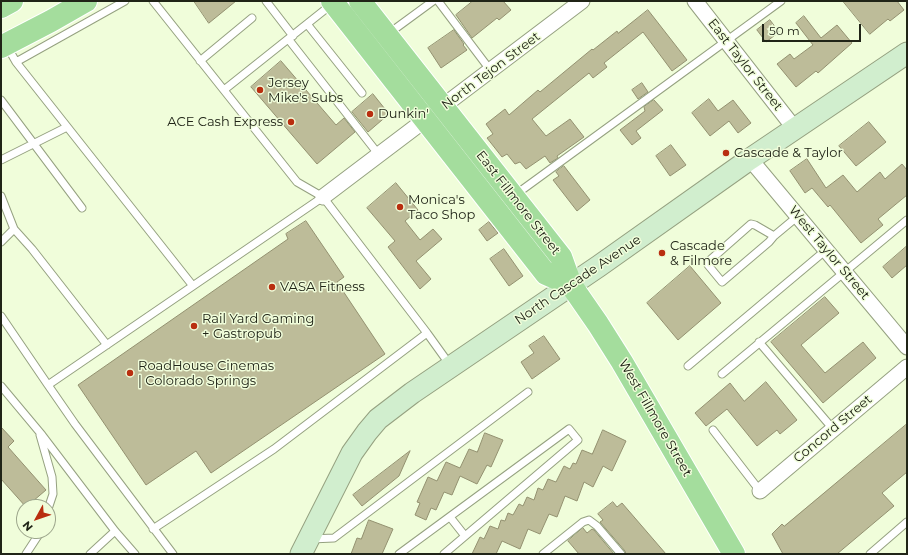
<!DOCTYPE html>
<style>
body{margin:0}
#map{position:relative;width:908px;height:555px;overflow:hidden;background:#f0fdda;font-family:Montserrat,sans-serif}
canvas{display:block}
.frame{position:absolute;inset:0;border:2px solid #202417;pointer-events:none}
.north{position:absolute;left:16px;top:499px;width:40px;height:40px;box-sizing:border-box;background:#f0fdda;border:1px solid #9da68c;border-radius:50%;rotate:230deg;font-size:11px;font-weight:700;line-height:16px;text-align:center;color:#202417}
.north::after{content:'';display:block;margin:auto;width:14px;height:18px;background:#b92e0f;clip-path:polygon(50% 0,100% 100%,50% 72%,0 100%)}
.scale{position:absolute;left:762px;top:24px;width:99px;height:18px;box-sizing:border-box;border:2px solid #202417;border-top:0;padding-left:5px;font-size:12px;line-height:14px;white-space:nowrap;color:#202417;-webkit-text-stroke:3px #f0fdda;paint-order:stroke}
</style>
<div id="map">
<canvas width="908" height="555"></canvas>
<div class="frame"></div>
<div class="north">N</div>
<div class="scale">50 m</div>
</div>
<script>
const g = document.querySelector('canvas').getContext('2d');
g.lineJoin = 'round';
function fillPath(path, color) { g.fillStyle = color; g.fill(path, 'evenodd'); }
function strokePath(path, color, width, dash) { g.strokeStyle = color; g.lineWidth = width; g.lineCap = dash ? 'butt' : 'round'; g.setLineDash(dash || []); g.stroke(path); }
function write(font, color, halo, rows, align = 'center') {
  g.font = font + ' Montserrat,sans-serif'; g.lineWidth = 3; g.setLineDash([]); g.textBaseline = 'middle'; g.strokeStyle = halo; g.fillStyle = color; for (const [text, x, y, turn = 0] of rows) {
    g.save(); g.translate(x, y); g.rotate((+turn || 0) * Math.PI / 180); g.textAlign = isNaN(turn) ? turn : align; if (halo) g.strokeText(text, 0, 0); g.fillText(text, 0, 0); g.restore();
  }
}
const building = new Path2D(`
 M194,1H236L209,23Z
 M473,1H503L511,10L499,20L497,18L472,38L456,15Z
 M843,1H897L904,10L890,21L888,19L870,34Z
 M648,10L687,60L672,71L643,32L604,63L607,67L593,78L589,73L532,119L546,136L570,119L584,137L557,156L558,158L550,163L545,156L526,169L520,162L515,164L507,154L502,157L487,138L493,134L486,124L505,109L509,115L538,90L540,92L592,49L593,50L617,31L618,33Z
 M804,16L821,38L837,25L852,43L818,73L816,71L796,87L777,64L790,54L794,59L813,45L796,23Z
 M770,20L779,32L766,42L757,30Z
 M454,30L464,44L463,45L467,50L441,68L428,48Z
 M281,61L336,125L344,118L355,132L317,164L251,87Z
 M642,83L648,92L638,99L632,90Z
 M373,94L389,114L368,132L352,112Z
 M709,99L718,111L733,100L751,123L738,133L729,121L710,136L692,113Z
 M654,100L663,110L636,131L641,138L632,145L620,130L645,111L644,107Z
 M869,122L886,142L856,166L839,146Z
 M671,145L686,165L670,176L656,156Z
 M807,159L826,188L843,175L857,192L880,172L885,179L902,164L907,170V195L878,219L883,225L861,243L830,205L828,207L812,188L805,193L790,171Z
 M564,166L590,200L577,211L553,180L559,176L556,172Z
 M396,183L418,210L405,221L420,240L433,229L442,239L416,261L431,279L420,289L388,247L395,241L367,208Z
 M306,221L344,277L337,282L385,354L211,473L196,451L146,485L78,385L288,239L286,234Z
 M489,222L498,233L487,241L479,230Z
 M907,246V265L892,278L883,267Z
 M504,249L523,276L509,286L490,259Z
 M690,266L721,303L678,340L647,303Z
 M825,297L839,313L801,345L825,373L863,342L876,358L823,403L771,342Z
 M544,336L560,359L532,379L521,362L534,353L529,346Z
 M766,382L797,420L780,434L777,430L757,446L727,409L706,426L695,413L730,383L744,401Z
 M907,424V472L882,493L894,506L837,554H783L772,534L782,524L784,526Z
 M1,427L14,441L8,447L46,490L26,507L1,479Z
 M603,430L626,441L612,471L603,466L593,487L584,482L577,501L565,496L557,517L549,514L540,534L528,529L520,549L502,541L496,554H472L480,537L484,539L490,526L498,529L501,520L505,521L508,513L513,515L519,504L523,506L527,497L534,500L538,488L543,490L548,479L556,482L564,466L570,469L573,463L576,464L582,450L592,454Z
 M485,433L503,440L491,467L487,465L477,484L460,476L452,495L444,492L436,510L431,508L426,520L415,515L420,503L417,502L428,477L437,481L446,462L460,468L469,449L477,452Z
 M410,451L399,476L362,506L353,495Z
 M613,502L617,507L622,503L666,554H626L625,551L600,522L603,520L598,514Z
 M369,520L393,529L382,554H351L357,538L361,539Z
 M583,528L587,533L592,529L594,530L614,554H579L568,541Z`);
const lane = new Path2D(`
 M153,1L297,182L323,197L427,333L450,365
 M266,1L293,36
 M438,1L491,71
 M307,24L362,93
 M388,34L433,1
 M289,40L379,155
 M7,46L16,62L193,286
 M200,61L252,18
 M16,62L125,1
 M224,90L332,4
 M1,100L82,208
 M1,160L67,127
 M515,195L781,1
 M1,196L14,229L32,249L107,345
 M774,236L755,225L751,224L709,261L708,265L722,282L769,242L774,236L798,216
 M1,242L14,229
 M1,316L48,385
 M759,342L833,429
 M688,366L826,250
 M722,374L907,220
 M1,386L42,435L115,531L135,554
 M713,430L760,491
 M40,435L52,477L53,494L48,509
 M450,517L465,536
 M153,529L274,449L427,333
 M311,539L334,538L528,392
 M26,554L41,531
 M90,554L115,531
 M173,554L75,424L48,385L323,197
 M399,554L569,429L578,440L444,554
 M543,554L583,522L589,520L597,526L621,554
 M870,554L907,522`);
const street = new Path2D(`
 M695,1L795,129
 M750,159L907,347
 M323,197L582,1
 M760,491L907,367`);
const secondary = new Path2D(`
 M301,554L352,453L367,432L378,419L412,393L599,266L750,159L907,53`);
const primary = new Path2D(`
 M332,1L546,274L571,285
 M360,1L561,257L571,285L598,324L622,362L734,554
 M1,7L12,1
 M1,47L51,21L86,1`);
const markers = [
 [260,90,4,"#b92e0f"],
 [370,114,4,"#b92e0f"],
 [291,122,4,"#b92e0f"],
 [726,153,4,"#b92e0f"],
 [400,207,4,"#b92e0f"],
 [662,253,4,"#b92e0f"],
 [272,287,4,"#b92e0f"],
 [194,326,4,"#b92e0f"],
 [130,373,4,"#b92e0f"]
];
const streetNames = [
 ["East Taylor Street",745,65,52],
 ["North Tejon Street",491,71,-37],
 ["East Fillmore Street",518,203,52],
 ["West Taylor Street",829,253,50],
 ["North Cascade Avenue",578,280,-34],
 ["West Fillmore Street",655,418,60],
 ["Concord Street",833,429,-40]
];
const poiNames = [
 ["Jersey",268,83],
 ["Mike's Subs",268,98],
 ["Dunkin'",378,114],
 ["ACE Cash Express",283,122,"right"],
 ["Cascade & Taylor",734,153],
 ["Monica's",408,200],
 ["Taco Shop",408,215],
 ["Cascade",670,246],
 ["& Filmore",670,261],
 ["VASA Fitness",280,287],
 ["Rail Yard Gaming",202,319],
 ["+ Gastropub",202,334],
 ["RoadHouse Cinemas",138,366],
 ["| Colorado Springs",138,381]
];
fillPath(building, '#bdbc99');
strokePath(building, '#939170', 1);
strokePath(lane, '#95a180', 9);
strokePath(street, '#95a180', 17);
strokePath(secondary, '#95a180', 23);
strokePath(primary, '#fff', 24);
strokePath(lane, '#fff', 7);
strokePath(street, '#fff', 15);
strokePath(secondary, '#d1eece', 21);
strokePath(primary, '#a4dd9d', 22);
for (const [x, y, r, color] of markers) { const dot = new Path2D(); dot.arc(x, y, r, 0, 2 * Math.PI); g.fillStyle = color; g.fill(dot); strokePath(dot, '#f0fdda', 1.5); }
write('13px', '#202417', '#f0fdda', streetNames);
write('13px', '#202417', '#f0fdda', poiNames, 'left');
</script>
